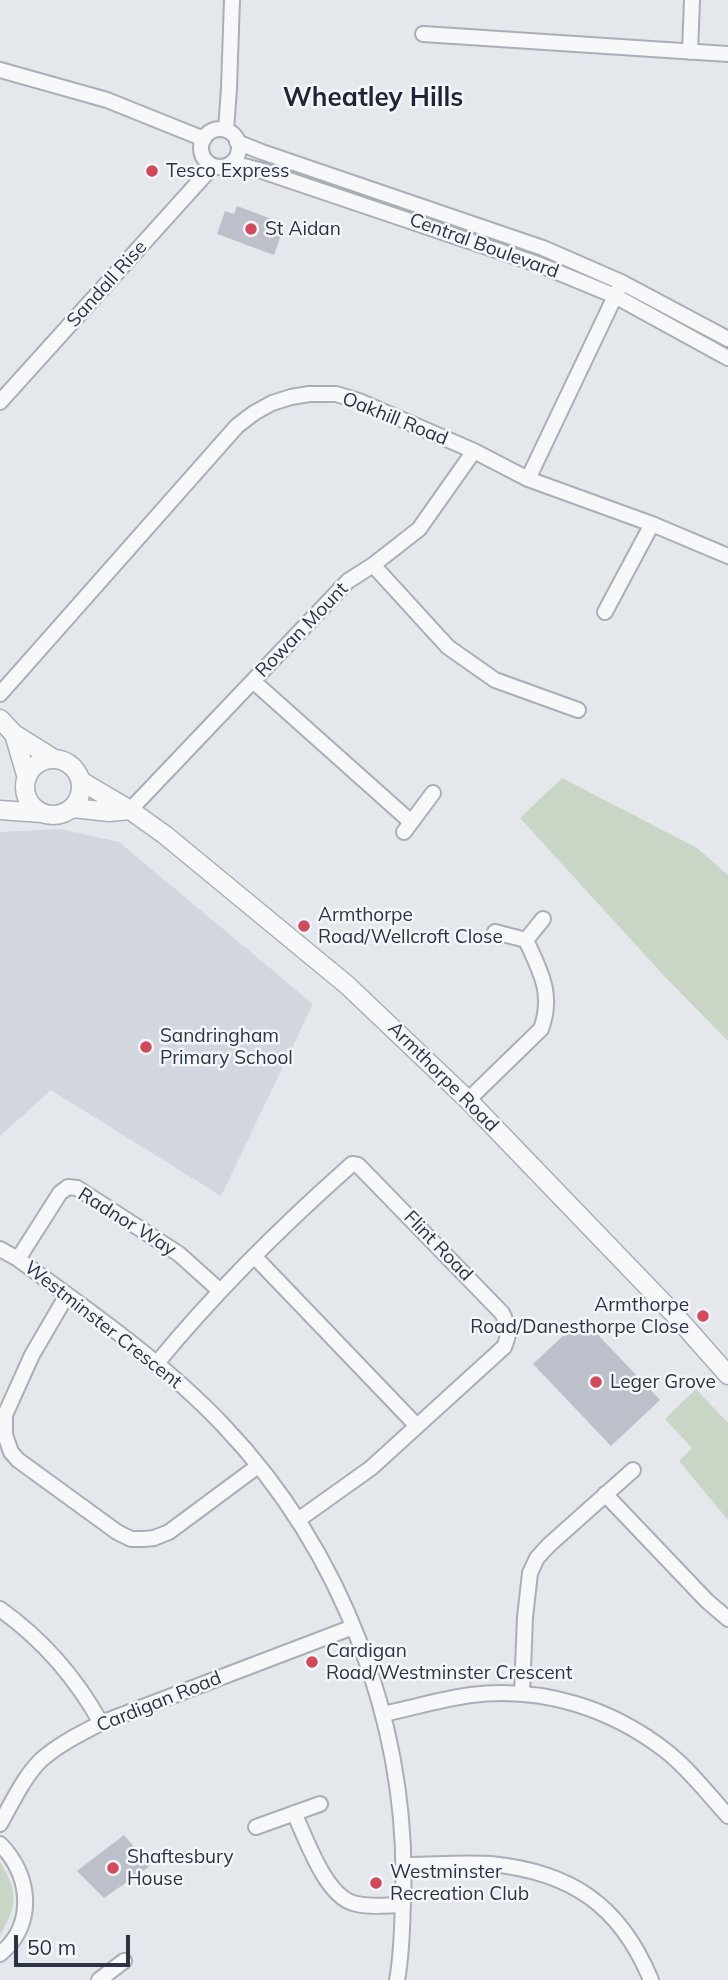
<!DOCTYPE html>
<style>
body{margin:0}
#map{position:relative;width:728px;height:1980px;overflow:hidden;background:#e4e7ec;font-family:Mulish,sans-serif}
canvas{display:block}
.scale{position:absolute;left:14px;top:1935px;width:116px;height:32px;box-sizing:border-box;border:4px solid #2b3445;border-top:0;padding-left:9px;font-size:21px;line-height:24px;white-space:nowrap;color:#2b3445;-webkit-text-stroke:5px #f4f6f9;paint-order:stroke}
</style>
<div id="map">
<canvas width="728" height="1980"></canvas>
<div class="scale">50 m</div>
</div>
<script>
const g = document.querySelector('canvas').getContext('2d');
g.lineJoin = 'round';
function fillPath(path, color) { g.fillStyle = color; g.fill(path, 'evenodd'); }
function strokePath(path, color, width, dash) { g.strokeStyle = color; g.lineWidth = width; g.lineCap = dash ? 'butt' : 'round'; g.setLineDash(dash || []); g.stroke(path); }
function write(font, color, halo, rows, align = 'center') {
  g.font = font + ' Mulish,sans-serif'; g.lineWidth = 5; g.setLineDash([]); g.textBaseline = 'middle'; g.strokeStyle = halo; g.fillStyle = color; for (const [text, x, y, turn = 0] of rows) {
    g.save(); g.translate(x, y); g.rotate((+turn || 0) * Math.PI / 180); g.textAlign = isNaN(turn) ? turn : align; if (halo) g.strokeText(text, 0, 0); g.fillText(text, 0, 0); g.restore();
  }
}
const built = new Path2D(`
 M61,829L119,842L313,1004L221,1196L51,1090L0,1136V832Z`);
const green = new Path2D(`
 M562,778L697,848L728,875V1041L667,979L520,818Z
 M696,1389L728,1423V1520L679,1461L692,1448L665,1419Z
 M0,1862C18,1891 18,1905 0,1935Z`);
const building = new Path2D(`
 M237,206L285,224L274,255L217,234L225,211L234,214Z
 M582,1318L660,1400L611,1446L533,1364Z
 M124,1835L150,1866L104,1898L77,1871Z`);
const minor = new Path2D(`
 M423,34L728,54
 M690,52L692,0
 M0,70L107,100L204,139
 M201 148a19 19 0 1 1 38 0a19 19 0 1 1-38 0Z
 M226,130L229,88L232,0
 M237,142L262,152L543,248L621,282L728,339
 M227,166H244L259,170L540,265L615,296L728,358
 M0,402L213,166
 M528,479L618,290
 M373,565L448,647L495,680L578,710
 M605,612L652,524
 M253,681L411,822
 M0,694L237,426L254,413L272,403L291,397L309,394H336L359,401L474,451L528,479L652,524L728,556
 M130,810L348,581L373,565L419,529L474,451
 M404,832L433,793
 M495,932L526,940L543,919
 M468,1100L541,1029C554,994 540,971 526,940
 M0,1249L18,1259C89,1311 162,1361 223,1425C343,1551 410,1727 403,1901C402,1928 402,1954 397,1980
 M254,1256L417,1426
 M18,1259L60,1193L68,1187L77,1188L179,1254L219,1290
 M67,1295L32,1355L5,1415V1435L11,1452L18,1460L117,1532L131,1539H144L154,1538L169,1532L258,1466
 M157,1363C216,1291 282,1226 352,1164L358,1165L502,1313C509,1326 510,1334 504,1347L371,1468L298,1520
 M605,1494L707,1601L728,1619
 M0,1609C42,1639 76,1678 101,1723
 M522,1694L525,1617L530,1573L537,1558L549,1545L633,1470
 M383,1714C412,1708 442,1699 471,1695C541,1686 611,1708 666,1751C689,1769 708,1794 728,1816
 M294,1813C306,1838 325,1895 353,1903C369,1908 387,1905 403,1905
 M0,1824C12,1803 23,1778 41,1760C59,1744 80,1734 101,1723L353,1627
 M256,1827L320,1804
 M0,1844C31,1875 36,1925 0,1954
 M405,1865C433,1865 463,1862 491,1864C571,1872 620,1905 651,1980
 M99,1980L124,1961`);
const tertiary = new Path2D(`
 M0,719L14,734L54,759
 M14,734L27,778
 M25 787a28 28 0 1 1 56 0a28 28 0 1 1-56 0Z
 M81,781L130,810L165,835L347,985L468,1100L675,1315L728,1375
 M73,808L109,812L130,810
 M0,810L42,813`);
const markers = [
 [152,171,7,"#d1495b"],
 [251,229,7,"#d1495b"],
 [304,926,7,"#d1495b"],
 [146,1047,7,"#d1495b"],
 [703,1316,7,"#d1495b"],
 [596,1382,7,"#d1495b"],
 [312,1662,7,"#d1495b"],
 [113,1868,7,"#d1495b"],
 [376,1883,7,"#d1495b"]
];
const poiNames = [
 ["Tesco Express",166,171],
 ["St Aidan",265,229],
 ["Armthorpe",318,915],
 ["Road/Wellcroft Close",318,937],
 ["Sandringham",160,1036],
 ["Primary School",160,1058],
 ["Armthorpe",689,1305,"right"],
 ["Road/Danesthorpe Close",689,1327,"right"],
 ["Leger Grove",610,1382],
 ["Cardigan",326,1651],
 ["Road/Westminster Crescent",326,1673],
 ["Shaftesbury",127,1857],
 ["House",127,1879],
 ["Westminster",390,1872],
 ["Recreation Club",390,1894]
];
const streetNames = [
 ["Central Boulevard",484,246,20],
 ["Sandall Rise",107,284,-48],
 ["Oakhill Road",395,419,22],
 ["Rowan Mount",302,630,-46],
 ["Armthorpe Road",443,1077,45],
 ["Radnor Way",127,1222,32],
 ["Flint Road",438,1246,46],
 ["Westminster Crescent",103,1325,38],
 ["Cardigan Road",159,1702,-22]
];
const districtNames = [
 ["Wheatley Hills",373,98]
];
fillPath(built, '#d2d6de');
fillPath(green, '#c9d6c5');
fillPath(building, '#bbc0ca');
strokePath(minor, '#a9aeb7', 18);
strokePath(tertiary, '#a9aeb7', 21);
strokePath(minor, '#f7f8fa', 14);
strokePath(tertiary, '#f7f8fa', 18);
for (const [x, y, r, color] of markers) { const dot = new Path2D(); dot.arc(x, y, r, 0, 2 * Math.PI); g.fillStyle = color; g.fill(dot); strokePath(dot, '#f4f6f9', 2.5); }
write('19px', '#2b3445', '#f4f6f9', poiNames, 'left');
write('19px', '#2b3445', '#f4f6f9', streetNames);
write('bold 26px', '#1d2536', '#f4f6f9', districtNames);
</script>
